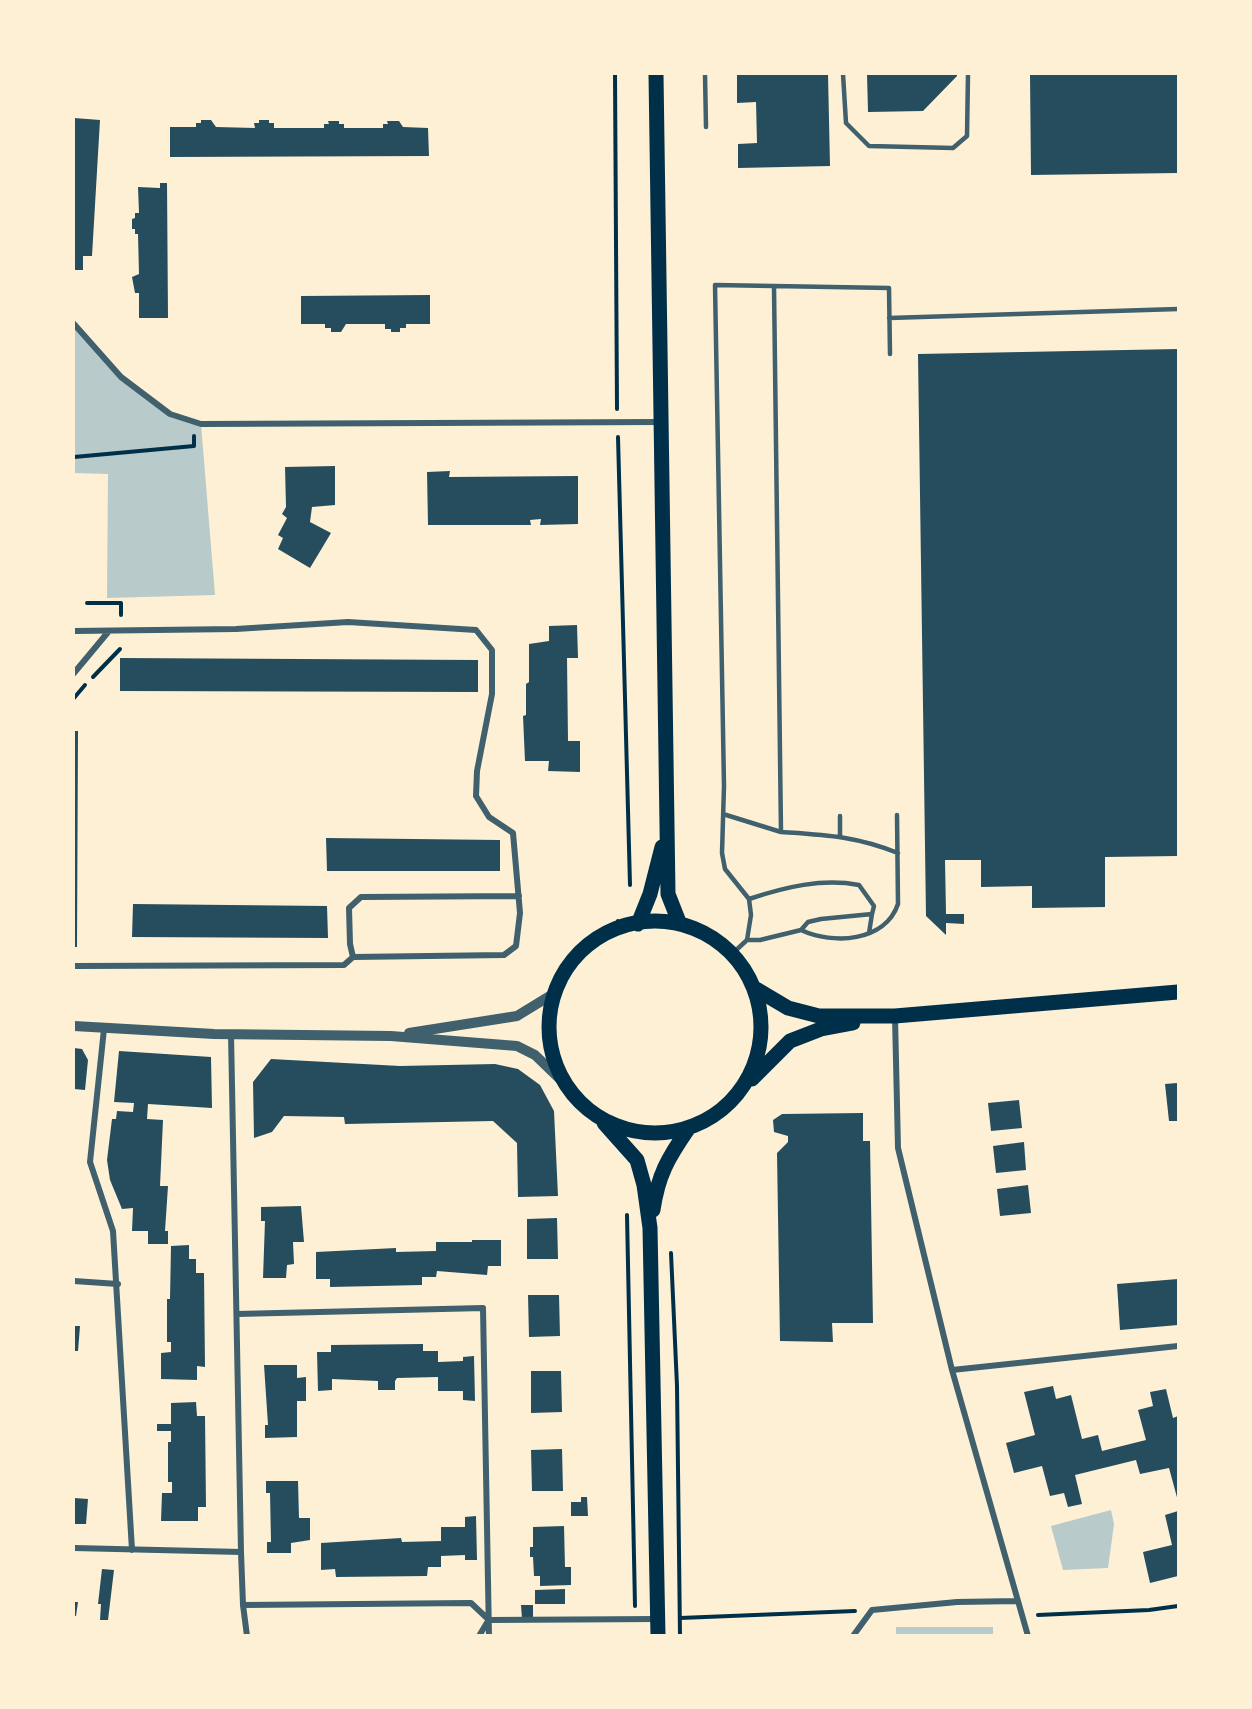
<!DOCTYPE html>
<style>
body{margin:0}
#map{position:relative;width:1252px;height:1709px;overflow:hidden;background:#fdf0d5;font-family:"Noto Sans",sans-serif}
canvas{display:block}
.frame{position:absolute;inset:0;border:75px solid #fdf0d5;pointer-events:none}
</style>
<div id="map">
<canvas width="1252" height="1709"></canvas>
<div class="frame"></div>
</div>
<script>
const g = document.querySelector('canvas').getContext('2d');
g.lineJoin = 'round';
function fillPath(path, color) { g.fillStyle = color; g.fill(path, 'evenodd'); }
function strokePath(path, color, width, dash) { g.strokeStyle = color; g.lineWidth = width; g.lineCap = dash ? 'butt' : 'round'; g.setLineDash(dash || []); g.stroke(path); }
const green = new Path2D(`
 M74,324L121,377L170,414L201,424L215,595L107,598L108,474L74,473Z
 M1111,1510L1114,1524L1108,1568L1063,1570L1051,1526Z
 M896,1627H993V1635H896Z`);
const building = new Path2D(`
 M737,74H828L830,166L738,168V144L757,143L756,102L737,103Z
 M867,74H957V76L923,111L868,112Z
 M1030,74H1178V173L1031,175Z
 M74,118L100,120L92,256H83V270H74Z
 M201,120H211L216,127L255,128L254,123H259V120H269V123H274V128H324V124H329L328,121H339V124H344V128H383V124H388L387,121H399L403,127L428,128L429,156L170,157V127H196V123H201Z
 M160,183H167L168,318H139V293H135L132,277L139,274L138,234H135V229H132V219L135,218V213H139L138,187L160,188Z
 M430,295V324H406V328H400V332H391V329H385V324H346L341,332H331V328H325V324H301V296Z
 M1178,349V856L1105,857V907L1032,908V886L981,887V860H945L946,914H964V924L946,923V935L926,916L918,354Z
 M335,466V505L312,507L310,522L331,533L310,568L278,549L283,538L278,535L287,518L282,514L286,507L285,467Z
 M450,471L449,477L578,476V524L540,525L541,519L530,520L531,525H428L427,472Z
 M577,625L578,658H567L568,741H580V772L548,771L549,761H525L523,716L526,715V684L529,682V644L549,641V626Z
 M120,658L478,660V692L120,691Z
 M74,731H78L77,947H74Z
 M326,838L500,840V871H327Z
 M133,904L327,906L328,938L132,937Z
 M74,1048L82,1049L88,1060L85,1090L74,1089Z
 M119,1051L211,1057L212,1108L148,1104L147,1119L163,1120L160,1186H168L165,1231H168V1244H148V1231H132L133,1208L122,1209L110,1180L107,1160L112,1119H116L117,1111L133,1112L134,1103L114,1102Z
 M271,1059L400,1066L495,1064L518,1069L540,1085L554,1111L558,1196L518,1197L517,1143L493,1121L345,1124L344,1117L284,1116L272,1132L254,1138L253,1082Z
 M1177,1083L1178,1121H1169L1165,1084Z
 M1019,1100L1022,1128L991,1131L988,1103Z
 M863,1113V1141H870L873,1323H832L833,1342L780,1341L777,1153L788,1142V1136L774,1132L773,1120L782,1114Z
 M1024,1142L1026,1170L996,1173L993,1146Z
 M1028,1185L1031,1213L1000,1216L997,1189Z
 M301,1206L304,1242H293L294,1264L287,1265L286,1278H263L265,1221H261V1207Z
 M557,1218L558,1259H527V1219Z
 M472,1240H501V1266H488L487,1275L437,1271L436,1277H422V1285L330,1287V1279H316V1252L396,1248V1252L436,1251V1242H472Z
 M189,1245V1259H196V1273H204L205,1367L197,1366V1380L161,1379V1353L171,1352V1342H167V1299H170L171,1246Z
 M1178,1279V1325L1120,1330L1117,1284Z
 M528,1295H559L560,1336L529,1337Z
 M74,1326H80L78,1351H74Z
 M423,1344V1351H438V1362L463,1361V1357L474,1356L475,1401L463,1400V1391H438V1377L397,1378L395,1381V1390H378V1381L332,1379V1390L318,1391L317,1352H331V1345Z
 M264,1365H297V1378L306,1377V1401H297V1437L265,1438V1425H268Z
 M531,1371H561L562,1412L531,1413Z
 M1053,1386L1056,1399L1071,1395L1082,1439L1098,1435L1102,1451L1146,1440L1138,1410L1153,1406L1150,1392L1166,1389L1173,1418L1178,1416V1501L1169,1468L1140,1474L1136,1460L1075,1475L1082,1504L1068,1507L1064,1493L1050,1496L1042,1466L1014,1473L1006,1443L1035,1435L1024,1392Z
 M196,1402L197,1416H205L206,1507H198V1521H161L162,1493H172V1482H168V1442H171V1431H157V1424H171V1403Z
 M562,1449L563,1491H532L531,1450Z
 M266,1481H298L299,1518H310V1540L291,1543V1553H267V1542H271L270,1493H266Z
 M581,1497H587L588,1516H571V1502H581Z
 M74,1498L88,1499L86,1524H74Z
 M1178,1511V1576L1150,1583L1143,1552L1172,1545L1165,1515Z
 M476,1516L477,1560H465V1555L441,1556V1567H428L427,1576L336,1577L335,1569L321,1570V1543L401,1538L402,1542L441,1541V1527H465V1517Z
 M564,1526L565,1567H571V1585L540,1586V1576H534L533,1557H530V1547H533V1527Z
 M102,1569L114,1570L108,1620H100L101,1604H98Z
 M565,1589V1604H535V1590Z
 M74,1602H78L76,1616H74Z
 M521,1605H533V1619H522Z`);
const path = new Path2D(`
 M615,74L617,409
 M618,437L630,885
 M74,457L194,446V436
 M87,603H121V615
 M93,677L120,649
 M74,698L85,685
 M615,929L618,921
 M627,1215L635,1606
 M671,1253L677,1386L680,1636
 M1038,1615L1149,1610L1178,1606
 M680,1618L855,1611`);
const service = new Path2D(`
 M705,74L706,127
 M843,74L846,123L869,146L953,148L967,136L968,74
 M774,287L781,832C826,835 855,836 898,853
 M889,318L1178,309
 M723,814L781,832
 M840,835V816
 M801,930C833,945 885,942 898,904L897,815
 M869,933L872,914
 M747,940H760L801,930L808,922L821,919L872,914L874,906L859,885C822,878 785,887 749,899
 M733,953L747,940L751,915L749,899L725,869L722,853L724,786L715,285L889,288L890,354`);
const minor = new Path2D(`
 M74,324L121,377L170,414L201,424L659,422
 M74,631L236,629L348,622L476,630L492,650V694L477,771L476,796L489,817L513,833L520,913L516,946L504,955L353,957L344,965L74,966
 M74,673L109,631
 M353,957L350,944L349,908L361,897L519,896
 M895,1017L898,1148L952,1370L1028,1636
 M104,1029L90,1162L113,1231L132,1550
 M231,1034L241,1552
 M74,1281L118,1284
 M237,1314L483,1308L489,1636
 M952,1370L1178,1346
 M74,1548L241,1552L243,1605L247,1636
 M243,1605L471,1603L489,1620L657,1619
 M479,1636L488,1621
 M853,1636L872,1610L957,1602L1018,1601`);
const tertiary = new Path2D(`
 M74,1026L214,1034L391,1036L517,1046L535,1055L565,1084
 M409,1033L517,1016L553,994`);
const primary = new Path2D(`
 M656,74L668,894L679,922
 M549 1027a106 106 0 1 1 212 0a106 106 0 1 1-212 0Z
 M638,924L650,894L662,847
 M756,989L788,1008L819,1016H895L1178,992
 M752,1079L790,1041L821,1029L853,1023
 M604,1123L637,1160L644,1185L650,1228L658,1636
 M653,1210C658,1175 668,1158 688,1129`);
fillPath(green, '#b9caca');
fillPath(building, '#264d5e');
strokePath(path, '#003049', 4);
strokePath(service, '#3f606c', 4.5);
strokePath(minor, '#3f606c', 6);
strokePath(tertiary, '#3f606c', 10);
strokePath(primary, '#003049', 15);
</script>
